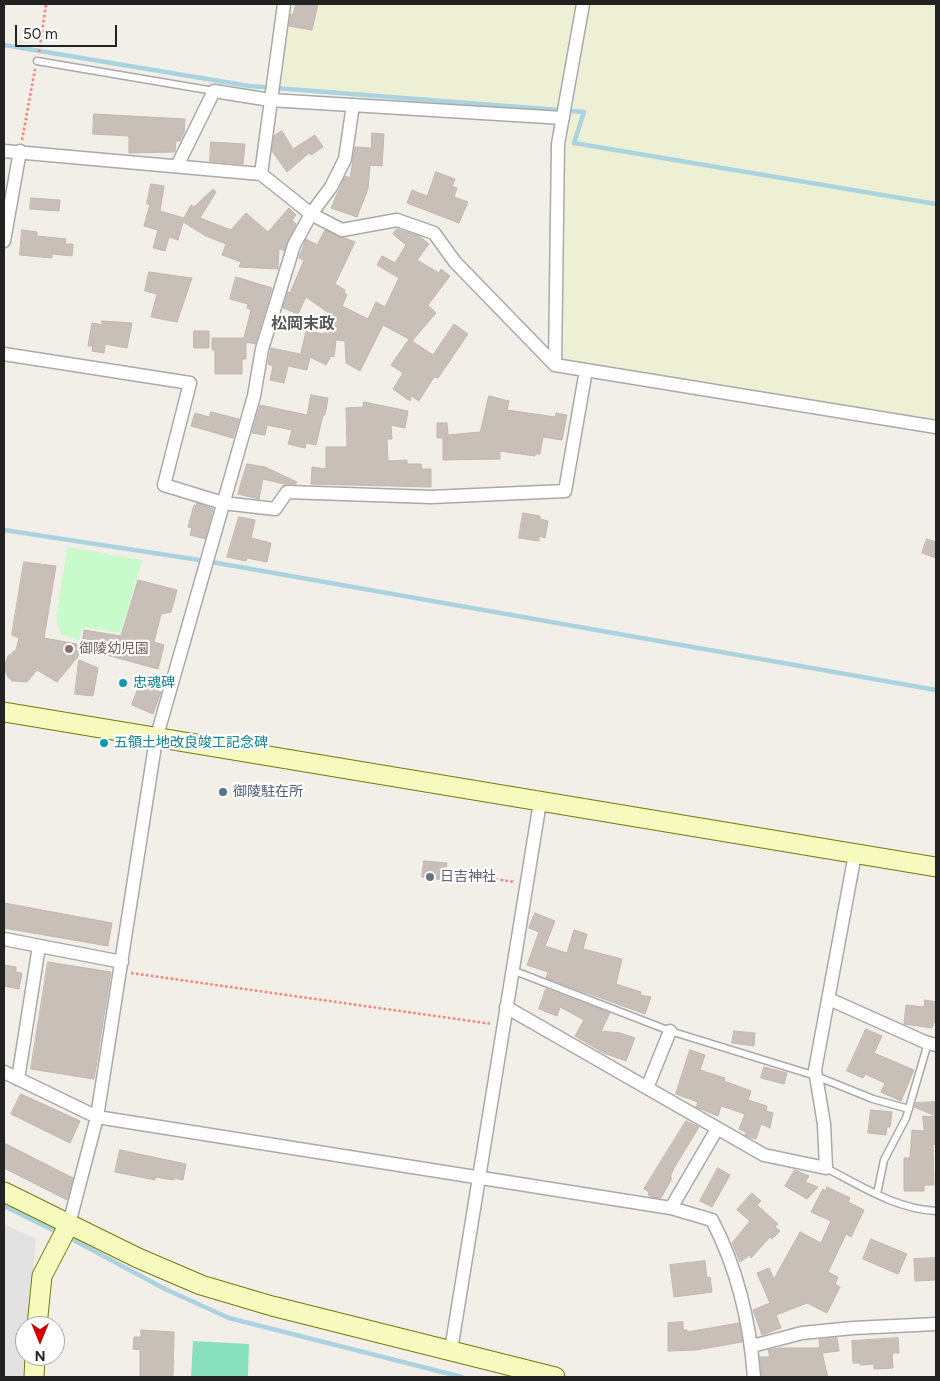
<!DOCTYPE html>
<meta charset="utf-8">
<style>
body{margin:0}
#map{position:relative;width:940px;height:1381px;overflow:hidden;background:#f2efe9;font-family:Figtree,sans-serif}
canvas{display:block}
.frame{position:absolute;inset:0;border:5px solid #222;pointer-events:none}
.north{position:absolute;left:15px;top:1316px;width:50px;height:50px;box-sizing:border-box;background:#fff;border:1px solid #a7a7a7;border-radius:50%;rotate:180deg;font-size:14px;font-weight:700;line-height:20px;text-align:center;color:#222}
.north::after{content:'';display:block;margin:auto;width:18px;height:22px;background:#d40000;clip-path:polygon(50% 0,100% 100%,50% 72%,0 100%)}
.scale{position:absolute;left:15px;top:25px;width:102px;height:22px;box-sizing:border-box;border:2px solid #222;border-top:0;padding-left:6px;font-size:15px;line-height:18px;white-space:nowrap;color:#222;-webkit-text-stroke:4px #fff;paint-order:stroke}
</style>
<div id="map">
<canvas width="940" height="1381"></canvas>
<div class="frame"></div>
<div class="north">N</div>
<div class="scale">50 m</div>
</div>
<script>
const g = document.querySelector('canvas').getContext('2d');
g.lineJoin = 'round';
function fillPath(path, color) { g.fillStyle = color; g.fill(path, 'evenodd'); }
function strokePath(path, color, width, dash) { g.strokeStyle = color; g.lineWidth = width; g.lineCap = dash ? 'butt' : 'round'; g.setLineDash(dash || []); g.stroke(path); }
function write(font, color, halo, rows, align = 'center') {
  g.font = font + ' Figtree,"Noto Sans JP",sans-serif'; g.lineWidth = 4.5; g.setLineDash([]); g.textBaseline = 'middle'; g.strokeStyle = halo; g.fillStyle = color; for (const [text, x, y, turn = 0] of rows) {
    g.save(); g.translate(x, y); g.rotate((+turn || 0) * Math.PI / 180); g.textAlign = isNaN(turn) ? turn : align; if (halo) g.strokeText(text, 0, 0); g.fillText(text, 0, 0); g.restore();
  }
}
const farmland = new Path2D(`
 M289,4H577L558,110L277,88Z
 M590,4H936V421L562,363L567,146Z`);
const park = new Path2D(`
 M67,547L142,560L121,633L83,627L79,640L62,635L56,621Z`);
const pitch = new Path2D(`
 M193,1341L249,1344L248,1377H191Z`);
const parking = new Path2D(`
 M4,1224L36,1239L29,1326H25V1377H4Z`);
const stream = new Path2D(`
 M4,45L249,86L584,112L574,143L936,204
 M4,530L206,561L936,690
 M4,1206L59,1233
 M68,1237L165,1289L229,1318L462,1377`);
const building = new Path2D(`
 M296,4H318L312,30L289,26L291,14L293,15Z
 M94,114L185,119L184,133L180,141H176L175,152L129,153V136L93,134Z
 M282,131L293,149L315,135L323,147L311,155L309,153L287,172L272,151L274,136Z
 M372,133L384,134L382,166L370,165L368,189L357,217L331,208L345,176L350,178L355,147L371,148Z
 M211,142L245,144L243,164L210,161Z
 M436,172L455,179L452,186L457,188L454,197L468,202L459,223L407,203L412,190L427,196Z
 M151,184L164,186L160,211L184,218L191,205L194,207L213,189L216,192L200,218L231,230L246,213L268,232L289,208L296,215L292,220L296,224L284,251L279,248L278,269L239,267L241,262L222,255L226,244L206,236L183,222L178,240L169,237L165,251L153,248L158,230L144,226L150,204H147Z
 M31,198L60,200L59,211L30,209Z
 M397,229L419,236L429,244L417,260L439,273L441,269L450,276L428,305L436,313L412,341L433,355L454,324L468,334L438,378L434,377L419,401L411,396L410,401L393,389L403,373L391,365L409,339L383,325L360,371L346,363L345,341L336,340L334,357L331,356L326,365L310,357L307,370L288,366L284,383L270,380L273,366L268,364L271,348L305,355L301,353L306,331L324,334L333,316L306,297L298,314L283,308L288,292L290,293L304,260L299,258L306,239L317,245L325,230L355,242L335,284L345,290L344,293L347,295L342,306L368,319L376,302L385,307L399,278L377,265L382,256L395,263L406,245L393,234Z
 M22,230L37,232V236L66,239L65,244H73L72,256L52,254V258L20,255Z
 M149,272L192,278L177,322L151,317L157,294L145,291Z
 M236,277L272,288L255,344L246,342V359H242V374H215V350H212V338H244L251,310L247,308L248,304L230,299Z
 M102,321L132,323L127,348L105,344L104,353L92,351L93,346H88L92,323L102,325Z
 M194,331H209V348H194Z
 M311,395L328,398L325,415H323L316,445L306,443L305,448L288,444L292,430L267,425L265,435L252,433L260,405L307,415Z
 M489,396L509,401L507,410L555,417L556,413L567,415L562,440L543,437L540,454H535V456L500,451V459L443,460V438H437V423H447L448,435L480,432Z
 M364,402L408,411L405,428L391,425L392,439H387L388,461L407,460V464H421L422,469H431V487L311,484L312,467L326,469V447H347L346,408L363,407Z
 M211,412L239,419L233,438L191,426L195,413L209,417Z
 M247,464L265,467L297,482L296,484H284L263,479L259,499L238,494Z
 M197,503L213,509L205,539L190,535L192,528L188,527L194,505L196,506Z
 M523,513L540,516V519L548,521L545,538L539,536V541L519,538Z
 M239,517L255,520L251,538L271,543L267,562L247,558L246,561L227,557Z
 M927,539L936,542V558L922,553Z
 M24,562L56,566L44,638L82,645L84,630L121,636L138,580L177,590L171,612L161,614L154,642L164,645L158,669L84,649L57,682L37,670L27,682L12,681L8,677L4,668L8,656L16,650L19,638L12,635Z
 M79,660L98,668L93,696L75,694Z
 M140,684L161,692L153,714L132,705Z
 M424,861L447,863L444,880L422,877Z
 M4,903L112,923L108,946L4,928Z
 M535,913L555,921L545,946L567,953L574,930L587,934L583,949L622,959L616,984L641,992L640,995L651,997L645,1014L546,978L548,972L527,965L539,932L529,928Z
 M48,962L111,972L94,1079L31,1069Z
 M4,965L16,967V972L22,973L19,989L4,986Z
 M546,989L610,1013L601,1031L620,1033L635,1038L626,1061L604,1053L575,1036L584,1020L560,1007L557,1016L539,1009Z
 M925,1000L936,1002V1018L932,1028L904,1024L906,1005L924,1007Z
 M866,1029L882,1036L874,1053L914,1070L901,1101L881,1092L885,1083L865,1074L863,1078L847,1071Z
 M734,1031L755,1033L754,1046L732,1043Z
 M690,1050L705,1055L700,1070L725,1078L724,1081L751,1091L748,1100L767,1106L766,1111L773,1113L770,1128L761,1124L756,1139L749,1137L745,1135L746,1132L739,1129L745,1114L721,1106L718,1116L696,1107L698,1102L676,1094Z
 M764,1067L787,1073L784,1084L761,1078Z
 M21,1094L80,1121L70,1143L11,1114Z
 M936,1102V1116L914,1107L916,1103Z
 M871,1110L892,1112L890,1127H887L886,1135L868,1133Z
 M923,1116L936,1117V1145L933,1144L934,1185H924V1191H904V1158H910L912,1130L924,1131Z
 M686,1121L699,1127L674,1168L670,1177L672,1178L661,1198L651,1197L648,1195L649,1192L644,1189Z
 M4,1143L73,1178L67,1200L4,1168Z
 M120,1150L186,1164L183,1180L174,1178V1180L155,1177V1180L115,1172Z
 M718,1168L730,1175L712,1207L700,1201Z
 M795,1170L809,1176L805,1182L818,1187L807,1199L785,1186Z
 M827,1187L850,1198L848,1202L864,1210L851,1237L846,1234L828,1272L838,1277L835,1284L840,1287L827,1313L807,1303L776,1315L781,1328L762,1335L753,1310L770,1303L757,1273L769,1268L774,1279L800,1232L821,1243L831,1221L811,1212L823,1189L826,1191Z
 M752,1193L761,1201L757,1205L778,1224L775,1227L780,1231L772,1239L770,1237L751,1258L750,1255L740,1262L732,1243L750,1221L737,1210Z
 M871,1239L907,1254L898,1274L863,1259Z
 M936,1258V1280L915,1281L914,1259Z
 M705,1261L707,1278L710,1277L712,1292L674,1297L670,1265Z
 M683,1322V1330H687V1332L739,1323L742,1342L696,1350L668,1351V1323Z
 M141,1330L174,1332L173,1377H140V1350L133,1349L134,1337H141Z
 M837,1338L839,1351L822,1353L828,1377H762L760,1357H770L768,1350L780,1348H820L819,1340Z
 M898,1338L899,1353H892L893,1368L874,1369V1364L860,1365V1363H853L852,1341Z`);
const path = new Path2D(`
 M39,52L46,4
 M22,140L35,69
 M456,873L515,882
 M131,973L492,1024`);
const lane = new Path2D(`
 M37,61L214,91
 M512,970L670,1031L816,1076L873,1099L909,1109
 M826,1168C861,1186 896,1209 936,1211
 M877,1194L884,1160L906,1118L928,1043`);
const street = new Path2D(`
 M4,151L261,174L311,214L342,230L397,220L434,233L455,262L555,365L936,427
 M177,166L214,91L270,100L563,118
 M261,174L284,4
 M4,241L20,151
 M4,354L190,383L164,485L223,503L275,509L287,492L431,497L565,491L586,370
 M555,365L558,144L583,4
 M4,939L122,962
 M829,999L925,1042L936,1045
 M506,1007L764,1155L826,1168L824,1124L815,1070L855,854
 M4,1072L97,1117L671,1208L712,1220C738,1270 750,1322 754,1377
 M18,1079L39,946
 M647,1088L670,1031
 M671,1208L717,1129
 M69,1224L97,1117L156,739L254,396L262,349L294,245L311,214L331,187L345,159L353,105
 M752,1346L802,1333L853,1328L936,1324
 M451,1350L540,802`);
const secondary = new Path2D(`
 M4,712L936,867
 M4,1192L138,1258L201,1285L272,1306L555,1377
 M37,1326L42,1276L69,1224
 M34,1377L35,1356`);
const markers = [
 [69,649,5,"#8d6e63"],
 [123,683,5,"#0f9aa8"],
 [104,743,5,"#0f9aa8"],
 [223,792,5,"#5c6f8a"],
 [430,877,5,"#6b7280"]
];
const educationNames = [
 ["御陵幼児園",79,649]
];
const cultureNames = [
 ["忠魂碑",133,683],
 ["五領土地改良竣工記念碑",114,743]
];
const serviceNames = [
 ["御陵駐在所",233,792]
];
const worshipNames = [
 ["日吉神社",440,877]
];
const quarterNames = [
 ["松岡末政",303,324]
];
fillPath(farmland, '#eef0d5');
fillPath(park, '#c8facc');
fillPath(pitch, '#88e0be');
fillPath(parking, '#e2e2e2');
strokePath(stream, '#aad3df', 4.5);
fillPath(building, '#c7bfb8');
strokePath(building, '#c4b6ab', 1);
strokePath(lane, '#a9a9a9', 9);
strokePath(street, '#a9a9a9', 15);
strokePath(secondary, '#707d05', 21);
strokePath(path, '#fa8072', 2.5, [2.5, 2.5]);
strokePath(lane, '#fff', 6);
strokePath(street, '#fff', 12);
strokePath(secondary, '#f7fabf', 19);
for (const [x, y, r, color] of markers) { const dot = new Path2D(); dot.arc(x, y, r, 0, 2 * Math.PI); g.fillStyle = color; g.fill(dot); strokePath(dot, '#fff', 2); }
write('14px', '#785e54', '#fff', educationNames, 'left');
write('14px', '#0d838f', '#fff', cultureNames, 'left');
write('14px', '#4e5e75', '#fff', serviceNames, 'left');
write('14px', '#5b616d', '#fff', worshipNames, 'left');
write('bold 16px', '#555', '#fff', quarterNames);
</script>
